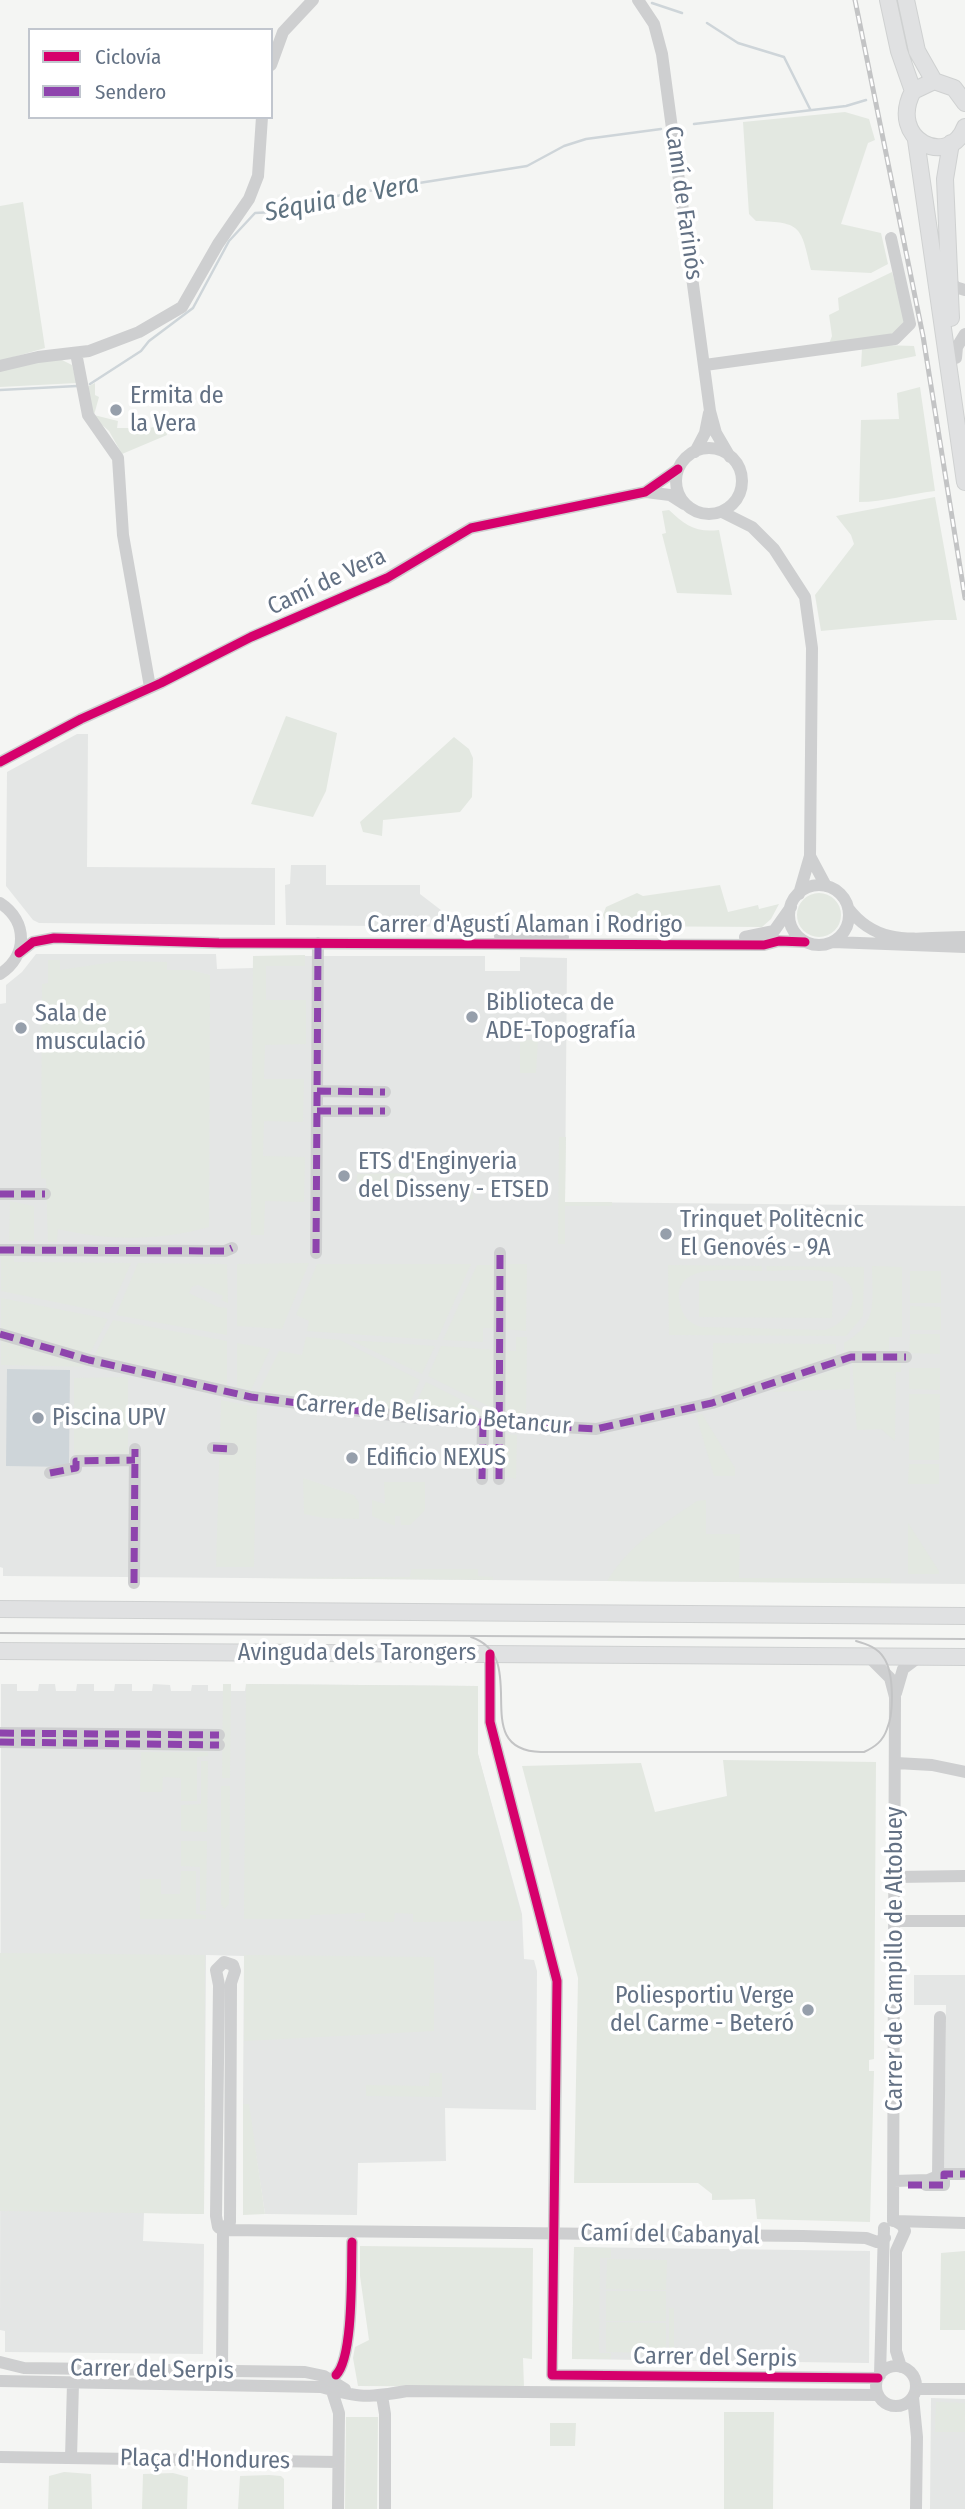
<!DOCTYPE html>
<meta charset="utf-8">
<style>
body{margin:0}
#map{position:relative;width:965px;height:2509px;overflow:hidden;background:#f4f5f3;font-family:"Fira Sans Condensed",sans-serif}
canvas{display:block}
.legend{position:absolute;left:28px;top:28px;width:245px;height:91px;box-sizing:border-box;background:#fff;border:2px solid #c1c6ce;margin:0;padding:9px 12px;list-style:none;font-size:21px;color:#637184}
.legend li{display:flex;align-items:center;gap:14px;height:35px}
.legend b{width:35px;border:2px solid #c1c6ce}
</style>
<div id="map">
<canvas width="965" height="2509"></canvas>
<ul class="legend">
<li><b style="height:9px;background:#d6006c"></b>Ciclovía</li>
<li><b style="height:9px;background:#8e44ad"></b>Sendero</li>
</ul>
</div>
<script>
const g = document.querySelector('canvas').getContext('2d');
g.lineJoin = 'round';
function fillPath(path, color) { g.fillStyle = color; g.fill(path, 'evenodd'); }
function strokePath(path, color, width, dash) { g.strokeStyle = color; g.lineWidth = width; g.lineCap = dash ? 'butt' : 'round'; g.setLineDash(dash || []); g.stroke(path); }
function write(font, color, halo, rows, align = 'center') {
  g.font = font + ' "Fira Sans Condensed",sans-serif'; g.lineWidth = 7; g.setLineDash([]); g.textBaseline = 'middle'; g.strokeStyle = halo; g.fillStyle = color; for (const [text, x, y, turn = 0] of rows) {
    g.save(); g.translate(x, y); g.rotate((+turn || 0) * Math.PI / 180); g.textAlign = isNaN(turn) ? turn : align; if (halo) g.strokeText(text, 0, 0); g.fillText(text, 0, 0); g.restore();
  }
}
const built = new Path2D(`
 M77,734H88L87,867L275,868V925L39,923L33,920L6,886L7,772Z
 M291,865H326V885H420V894L463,927L286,925L285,885L290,884Z
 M36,954H216L217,969L253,968V956H485V971H520V957L567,958L565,1202L965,1206V1584L3,1576V1568L0,1567V1004L6,1003V985L22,972Z
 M1,1684H17V1691H38L39,1684H55L56,1691H76L77,1684H94V1691H114L115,1684H132V1691H152L153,1684L170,1685L171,1691H191L192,1685H208V1691H245L246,1684L478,1686V1754L522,1914L524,1959L534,1960L537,1971L536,2110L445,2108L446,2161L358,2163L357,2215L265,2214L248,2104H243L244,1956L206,1955L204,2214L144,2213L143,2241L204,2244L203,2354L5,2352V2331L0,2330Z
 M914,1975H965V2173L944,2172L946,2005H914Z
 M574,2247L870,2251L869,2363L572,2359Z
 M931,2398L965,2399V2509H930Z`);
const green = new Path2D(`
 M845,112L869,119L875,140L868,143L841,224L881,233L888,264L871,273L811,270C801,227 802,222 756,221L749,214L743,122Z
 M23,202L45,348L0,361V206Z
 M892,272L906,322L890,336L829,344L832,336L829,315L839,310L838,298Z
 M883,345L914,346L916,356L861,367L862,349Z
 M58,358L72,365L77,383L0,387V369Z
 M95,383V395L99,397L94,415L118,421L117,428H130L132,433L164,424L167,435L122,454L109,431L93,417L87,387Z
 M920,387L935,491C909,494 884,502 859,502L861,420L899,419L897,393Z
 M935,497L957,620H936L821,631L815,595L854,544L851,535L836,516Z
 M669,510C685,525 696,533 719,530L732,595L677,593L662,534L666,533L662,511Z
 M286,716L337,733L326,791L313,817L251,804Z
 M454,737L469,749L473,758L472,797L460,812L383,820L382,836L363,832L360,822Z
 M720,885L728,912L758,905L759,909L779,904L771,919L762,927L607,926L603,915L606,907L637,893L643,896Z
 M797 915a22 22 0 1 1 44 0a22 22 0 1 1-44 0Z
 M305,955V966H266V1000H306V1044L265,1045L264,1079H304L303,1122L264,1121L263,1156L305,1157L304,1202L265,1201L264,1235H251L253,956Z
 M48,960H60V970L120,961L167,962V970H190L210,975L209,1227C160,1241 108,1241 58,1229L57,1242H48L46,1179L41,1178L42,984L48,983Z
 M520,1040H538L536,1073H520Z
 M559,1137H566L565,1202H612V1206H565V1244H558Z
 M411,1173V1199H356L357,1174Z
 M419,1186L472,1187L473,1199L419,1200Z
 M10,1201L34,1206V1241H9Z
 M14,1253V1262L131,1263L109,1313L1,1291V1256Z
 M138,1263L227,1264L228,1303L221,1300L223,1296L198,1285L192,1287L189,1293L218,1307L227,1308V1335L116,1315Z
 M309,1263L282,1329L237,1326V1264Z
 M317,1264H471L437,1340L307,1331L309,1321L296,1315Z
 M505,1264H527L526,1331L504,1329Z
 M477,1265H495V1328H483V1342L443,1340Z
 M668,1265L762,1266V1271C738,1271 669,1260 680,1304C683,1317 689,1323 701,1327L825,1330C852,1323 867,1285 834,1274C814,1267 788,1271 767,1271L766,1266L864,1267L863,1316L846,1336L669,1335Z
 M872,1266L902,1267V1337H889V1350L844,1352V1343C879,1323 872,1302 872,1266Z
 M910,1271H941V1303H910Z
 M699,1281H833L832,1318L699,1317Z
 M1,1298L108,1319L89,1355L1,1330Z
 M910,1306L941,1307V1330H910Z
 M113,1320L227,1341V1386L94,1356Z
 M910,1334H940V1354L909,1353Z
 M306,1337L340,1340L420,1380L406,1412L259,1391L279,1351L302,1355Z
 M516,1337H527L526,1422L504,1421V1350L516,1351Z
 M1,1340L99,1367L1,1365Z
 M350,1340L435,1346L422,1374Z
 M237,1343L270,1349L251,1390L237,1387Z
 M713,1343L836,1344V1355L712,1398Z
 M441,1346L495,1350L494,1409L428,1376Z
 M901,1361V1372H896L895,1441L881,1429L857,1430L852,1362Z
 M850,1364V1389L772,1392Z
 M909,1368H940V1390L909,1389Z
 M128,1377V1457H74V1378Z
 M426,1382L494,1416V1420L411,1413Z
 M909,1394H940L939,1460H909Z
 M221,1400L257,1407L254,1567H216Z
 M702,1414L735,1468V1476H714L696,1415Z
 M503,1434L517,1435L516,1479L503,1476Z
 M909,1464H939V1484H908Z
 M303,1478L354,1495L359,1503V1519L324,1518L304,1514Z
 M384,1482H425V1510L410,1525H401L400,1516H395V1526L372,1516V1500L385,1504Z
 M706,1500V1534H740L739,1578H891V1583L607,1581C630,1544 662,1525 697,1501Z
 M908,1523L939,1571V1574H908Z
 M411,1569H478V1576L493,1577V1580L259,1578L410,1577Z
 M223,1684H231L230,1778H222Z
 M246,1684L478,1686V1754L522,1918L517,1921L413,1922V1914L395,1913L394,1922L354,1921L365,1918V1913L310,1915V1919H244Z
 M141,1752H208V1756L197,1757V1801H181V1778L163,1777L162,1792H140Z
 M723,1760L876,1762L874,2059L869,2060V2071H874L870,2222L757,2219L755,2199L712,2200V2194L698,2183H574L578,1978L522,1766L641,1763L655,1812L727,1796Z
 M201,1761H208L207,1832L181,1831V1805L201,1804Z
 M221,1786H230L229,1904L224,1909L221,1904Z
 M181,1841H207L206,1911H200V1867L181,1866Z
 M181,1871H196V1914L206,1915V1919H140V1879H161V1894H180Z
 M0,1953L205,1955L204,2214L0,2211Z
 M244,1955L434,1957V2031L244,2041Z
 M430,2073H442V2097L366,2096V2085L429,2086Z
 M243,2104H249L265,2214L243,2215Z
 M360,2246L533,2248L532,2359L523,2358L524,2387L358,2386L353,2358L355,2347L369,2340L360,2276Z
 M574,2247L611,2248V2258H600L599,2353H611V2359H572Z
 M965,2251V2330H940L941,2253Z
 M607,2259L667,2260L666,2290L606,2289Z
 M606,2291H666V2321H606Z
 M669,2308H674V2360H660V2353L606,2352V2322L666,2323V2353H669Z
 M936,2402L965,2403V2432H935Z
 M724,2412H774L773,2509H724Z
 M346,2417H378L377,2509H345Z
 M550,2423H576L575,2446H550Z
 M64,2472L91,2474L92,2509H48L49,2476Z
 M173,2473L188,2477L187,2509H142L143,2474Z
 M269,2475L281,2476L284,2479V2509H238L240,2476Z`);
const water = new Path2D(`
 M7,1369L70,1370L69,1467L6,1466Z`);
const stream = new Path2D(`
 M652,3L682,13
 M707,23L738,43L784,57L810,109
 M694,124L846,106L866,100
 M90,384L141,351L149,341L193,308L229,241L255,213L291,211L330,197L527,166L564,146L586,139L661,129
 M0,390L77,386`);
const minor = new Path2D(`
 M638,0L654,24L662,54L710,411L716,433L730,457
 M271,65L283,32L313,0
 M948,276L955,287L965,290
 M76,353L88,415L118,458L123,535L150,687
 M956,358L957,347L965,334
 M705,365L895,339L910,324L891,238
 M0,366L38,357L89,351L139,332L182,307L218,244L249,199L258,176L262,117
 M676 481a33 33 0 1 1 66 0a33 33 0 1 1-66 0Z
 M695,452L705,433L709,413
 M646,492L670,495L684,504
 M722,512L752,527L774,549L805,597L812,648L810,856
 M0,762L81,719L161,683L251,637L387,578L471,528L645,492L678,469
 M789 915a30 30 0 1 1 60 0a30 30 0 1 1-60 0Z
 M799,894L810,856L826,886
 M0,903C28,921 28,956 0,974
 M848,908C879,949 919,937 965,937
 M500,936L563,937
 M745,937L774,931L791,907
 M833,942L965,947
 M19,953L33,942L54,938L219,943L764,945L779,941L805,942
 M317,1091L385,1092
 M317,1111H385
 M0,1194H45
 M0,1250L225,1251L232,1248
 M316,1253L318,943
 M0,1334L89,1360L251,1397L415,1418L596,1429L712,1403L851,1357H906
 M213,1448L232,1449
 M50,1473L76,1468V1461L135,1460
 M482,1479L483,1424
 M499,1479L500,1253
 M134,1583L135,1449
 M490,1654V1722L557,1981L552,2375L878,2378
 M869,1657L890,1678L895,1697L893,2221
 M896,1693L903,1669L919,1657
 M0,1733L219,1735
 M0,1742L219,1745
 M896,1763L932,1765L965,1772
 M896,1877L965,1876
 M895,1921H965
 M894,2181L928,2180L938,2176L940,2017
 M926,2185H944V2174H965
 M895,2221L902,2225L905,2231L896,2251V2351L901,2367
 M895,2221L965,2223
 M223,2230L803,2236L866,2238L877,2242L885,2238
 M0,2362L24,2368L305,2372L324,2376L345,2389
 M876 2386a20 20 0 1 1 40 0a20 20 0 1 1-40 0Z
 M222,2371L223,2230L218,2227L216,2216L219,1985L216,1970L224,1962L233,1965L235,1971L231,1983L230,2222L223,2230
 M336,2375C354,2357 351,2269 352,2242
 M880,2375L884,2228
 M0,2381L321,2387C361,2398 366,2398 407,2391L878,2395
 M916,2389H965
 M332,2391L339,2413L338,2509
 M382,2396L385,2414V2509
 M913,2397L917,2437L916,2509
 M0,2457L338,2462
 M71,2458L73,2383`);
const major = new Path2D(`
 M888,0L899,51L913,91
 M906,0L917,51L934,81
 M965,103L954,88L934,81L913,91C887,140 949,169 965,127
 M916,140L965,482
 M951,143L945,179L951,318
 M0,1609L965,1616
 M0,1651L965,1657`);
const tram = new Path2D(`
 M0,1633L965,1639
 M471,1637C533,1658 466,1750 541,1752H864C875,1747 883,1741 887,1729C894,1713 894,1673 884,1658C878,1648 867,1644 856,1641`);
const rail = new Path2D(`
 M855,0L923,336L965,598`);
const quiet = new Path2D(`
 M317,1091L385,1092
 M317,1111H385
 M0,1194H45
 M0,1250L225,1251L232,1248
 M316,1253L318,943
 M0,1334L89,1360L251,1397L415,1418L596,1429L712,1403L851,1357H906
 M213,1448L232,1449
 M50,1473L76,1468V1461L135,1460
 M482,1479L483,1424
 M499,1479L500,1253
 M134,1583L135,1449
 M0,1733L219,1735
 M0,1742L219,1745
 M908,2185H944V2174H965`);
const cycleway = new Path2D(`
 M0,762L81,719L161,683L251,637L387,578L471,528L645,492L678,469
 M19,953L33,942L54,938L219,943L764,945L779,941L805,942
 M490,1654V1722L557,1981L552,2375L878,2378
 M336,2375C354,2357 351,2269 352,2242`);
const markers = [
 [116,410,7,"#969fab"],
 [472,1017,7,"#969fab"],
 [21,1028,7,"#969fab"],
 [344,1176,7,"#969fab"],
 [666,1234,7,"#969fab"],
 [38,1418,7,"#969fab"],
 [352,1458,7,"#969fab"],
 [808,2010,7,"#969fab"]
];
const streetNames = [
 ["Camí de Farinós",683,203,82],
 ["Camí de Vera",327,582,-25],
 ["Carrer d'Agustí Alaman i Rodrigo",525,925],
 ["Carrer de Belisario Betancur",433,1415,5],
 ["Avinguda dels Tarongers",357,1653],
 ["Carrer de Campillo de Altobuey",895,1959,-90],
 ["Camí del Cabanyal",670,2235,1],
 ["Carrer del Serpis",715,2358,1],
 ["Carrer del Serpis",152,2370,1],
 ["Plaça d'Hondures",205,2460,1]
];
const poiNames = [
 ["Ermita de",130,396],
 ["la Vera",130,424],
 ["Biblioteca de",486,1003],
 ["ADE-Topografía",486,1031],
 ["Sala de",35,1014],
 ["musculació",35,1042],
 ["ETS d'Enginyeria",358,1162],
 ["del Disseny - ETSED",358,1190],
 ["Trinquet Politècnic",680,1220],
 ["El Genovés - 9A",680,1248],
 ["Piscina UPV",52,1418],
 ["Edificio NEXUS",366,1458],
 ["Poliesportiu Verge",794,1996,"right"],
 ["del Carme - Beteró",794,2024,"right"]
];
const waterNames = [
 ["Séquia de Vera",342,199,-11]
];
fillPath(built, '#e4e6e5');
fillPath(green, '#e3e8e1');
fillPath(water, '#ced5d9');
strokePath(stream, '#ced5d9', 2.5);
strokePath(major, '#cfd1d1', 18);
strokePath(minor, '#cecfd0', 12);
strokePath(major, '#e0e1e2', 16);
strokePath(tram, '#c3c4c5', 2);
strokePath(rail, '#c3c4c5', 5);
strokePath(rail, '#fff', 2.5, [8]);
strokePath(quiet, '#8e44ad', 7, [14, 7]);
strokePath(cycleway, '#d6006c', 9);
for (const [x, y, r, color] of markers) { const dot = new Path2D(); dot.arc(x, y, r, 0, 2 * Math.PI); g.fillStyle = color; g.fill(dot); strokePath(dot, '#fff', 2.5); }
write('24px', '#637184', '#fff', streetNames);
write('24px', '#637184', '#fff', poiNames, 'left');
write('italic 26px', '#5f7381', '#fff', waterNames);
</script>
